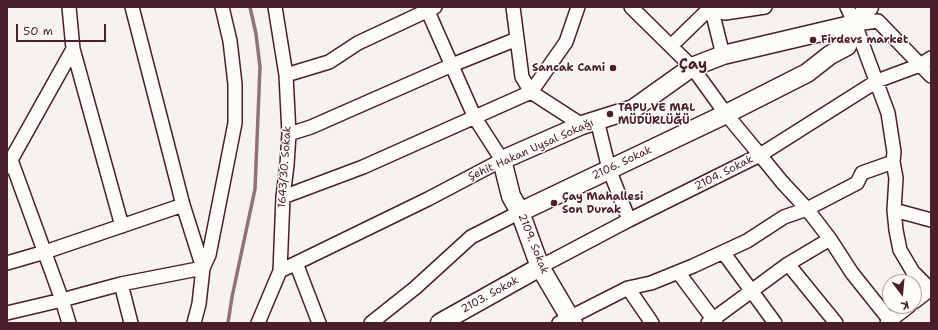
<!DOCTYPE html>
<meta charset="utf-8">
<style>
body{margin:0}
#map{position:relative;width:938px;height:330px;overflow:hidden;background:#f6f3ef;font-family:"Shantell Sans",sans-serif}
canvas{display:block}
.frame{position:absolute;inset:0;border:8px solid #4a1f2b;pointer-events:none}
.north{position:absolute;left:882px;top:274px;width:40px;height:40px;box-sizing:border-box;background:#fdfcf7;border:1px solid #b5a4a5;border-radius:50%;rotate:164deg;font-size:11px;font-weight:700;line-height:16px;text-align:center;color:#4a1f2b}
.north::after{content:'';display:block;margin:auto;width:14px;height:18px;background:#4a1f2b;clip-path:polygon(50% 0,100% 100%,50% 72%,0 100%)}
.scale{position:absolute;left:16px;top:24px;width:90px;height:18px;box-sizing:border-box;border:2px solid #4a1f2b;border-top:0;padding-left:5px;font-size:12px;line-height:14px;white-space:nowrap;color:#4a1f2b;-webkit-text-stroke:3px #fdfcf7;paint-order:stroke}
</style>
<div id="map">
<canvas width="938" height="330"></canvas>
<div class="frame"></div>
<div class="north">K</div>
<div class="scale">50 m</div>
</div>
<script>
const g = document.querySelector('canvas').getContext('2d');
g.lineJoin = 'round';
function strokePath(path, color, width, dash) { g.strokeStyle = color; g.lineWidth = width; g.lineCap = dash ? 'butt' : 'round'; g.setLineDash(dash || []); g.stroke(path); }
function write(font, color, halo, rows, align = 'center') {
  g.font = font + ' "Shantell Sans",sans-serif'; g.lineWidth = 3; g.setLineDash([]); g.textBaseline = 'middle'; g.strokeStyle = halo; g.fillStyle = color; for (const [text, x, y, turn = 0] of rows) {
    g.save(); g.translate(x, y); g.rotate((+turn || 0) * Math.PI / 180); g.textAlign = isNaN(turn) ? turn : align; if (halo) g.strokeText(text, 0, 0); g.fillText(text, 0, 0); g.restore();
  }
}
const stream = new Path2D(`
 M228,323L232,297L255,189L260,67L256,34L250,7`);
const minor = new Path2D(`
 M132,7L183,205
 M578,7L566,42L531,92L582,125
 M631,7L692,67L726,114L760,155L877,81L920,65L931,58
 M711,7L723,55
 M712,7L725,13L765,7
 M847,7L855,24L878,21L931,76
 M855,24L888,113L894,152L893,162L896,178L894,210L896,230L900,250L913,272L931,290
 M671,46L711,7
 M73,49L122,226
 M286,75L329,62L358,43L435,7
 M597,120L609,169L629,220
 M289,134L311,127L452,65L517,39
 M11,160L62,300L69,323
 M7,167L73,49L69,7
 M283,197L363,167L531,92L522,77L513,7
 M894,210L931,220
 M723,252L775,323
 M7,263L45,252L183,205L203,268L121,284L131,323
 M296,263L319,323
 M788,264L836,323
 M540,267L629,220L760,155L782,182L807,209L830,239L852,273L892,323
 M280,271L428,199L502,160L475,118L426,7
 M678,272L716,323
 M628,288L652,323
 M914,302L931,289
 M7,313L62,300L121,284
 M194,323L199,304L203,268L209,255L235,123V84L230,41L222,7
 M258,323L280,271L283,197L287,165L289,134L286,75L275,7
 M371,323L415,288L471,237L520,212
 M559,323L628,288L651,283L693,266L747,241L784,217L807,209L857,183L862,173L893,162
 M708,323L788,264L830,239
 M887,323L909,306`);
const secondary = new Path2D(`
 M520,212L726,114L807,73L830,55L847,46L855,24L869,7
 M440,323L540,267
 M573,323L540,267L520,212L511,196L502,160L582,125L633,109L692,67L723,55L855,24`);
const markers = [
 [813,40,4,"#4a1f2b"],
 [613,68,4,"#4a1f2b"],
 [610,114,4,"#4a1f2b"],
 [554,203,4,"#4a1f2b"]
];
const poiNames = [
 ["Firdevs market",821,40],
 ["Sancak Cami",605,68,"right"],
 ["TAPU VE MAL",618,108],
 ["MÜDÜRLÜĞÜ",618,121],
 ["Çay Mahallesi",562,197],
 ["Son Durak",562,210]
];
const streetNames = [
 ["Şehit Hakan Uysal Sokağı",531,150,-24],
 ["2106. Sokak",622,163,-25],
 ["1643/30. Sokak",285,167,-86],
 ["2104. Sokak",724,173,-27],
 ["2109. Sokak",533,244,68],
 ["2103. Sokak",490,295,-29]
];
const districtNames = [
 ["Çay",693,65]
];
strokePath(stream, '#8e7378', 3.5);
strokePath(minor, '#4a1f2b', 16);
strokePath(secondary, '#4a1f2b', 21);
strokePath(minor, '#fdfcf7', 13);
strokePath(secondary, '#fdfcf7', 18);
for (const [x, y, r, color] of markers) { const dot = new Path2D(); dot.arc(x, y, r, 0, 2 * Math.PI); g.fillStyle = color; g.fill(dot); strokePath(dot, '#fdfcf7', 1.5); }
write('bold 11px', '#4a1f2b', '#fdfcf7', poiNames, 'left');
write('11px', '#4a1f2b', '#fdfcf7', streetNames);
write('bold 15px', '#4a1f2b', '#fdfcf7', districtNames);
</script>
